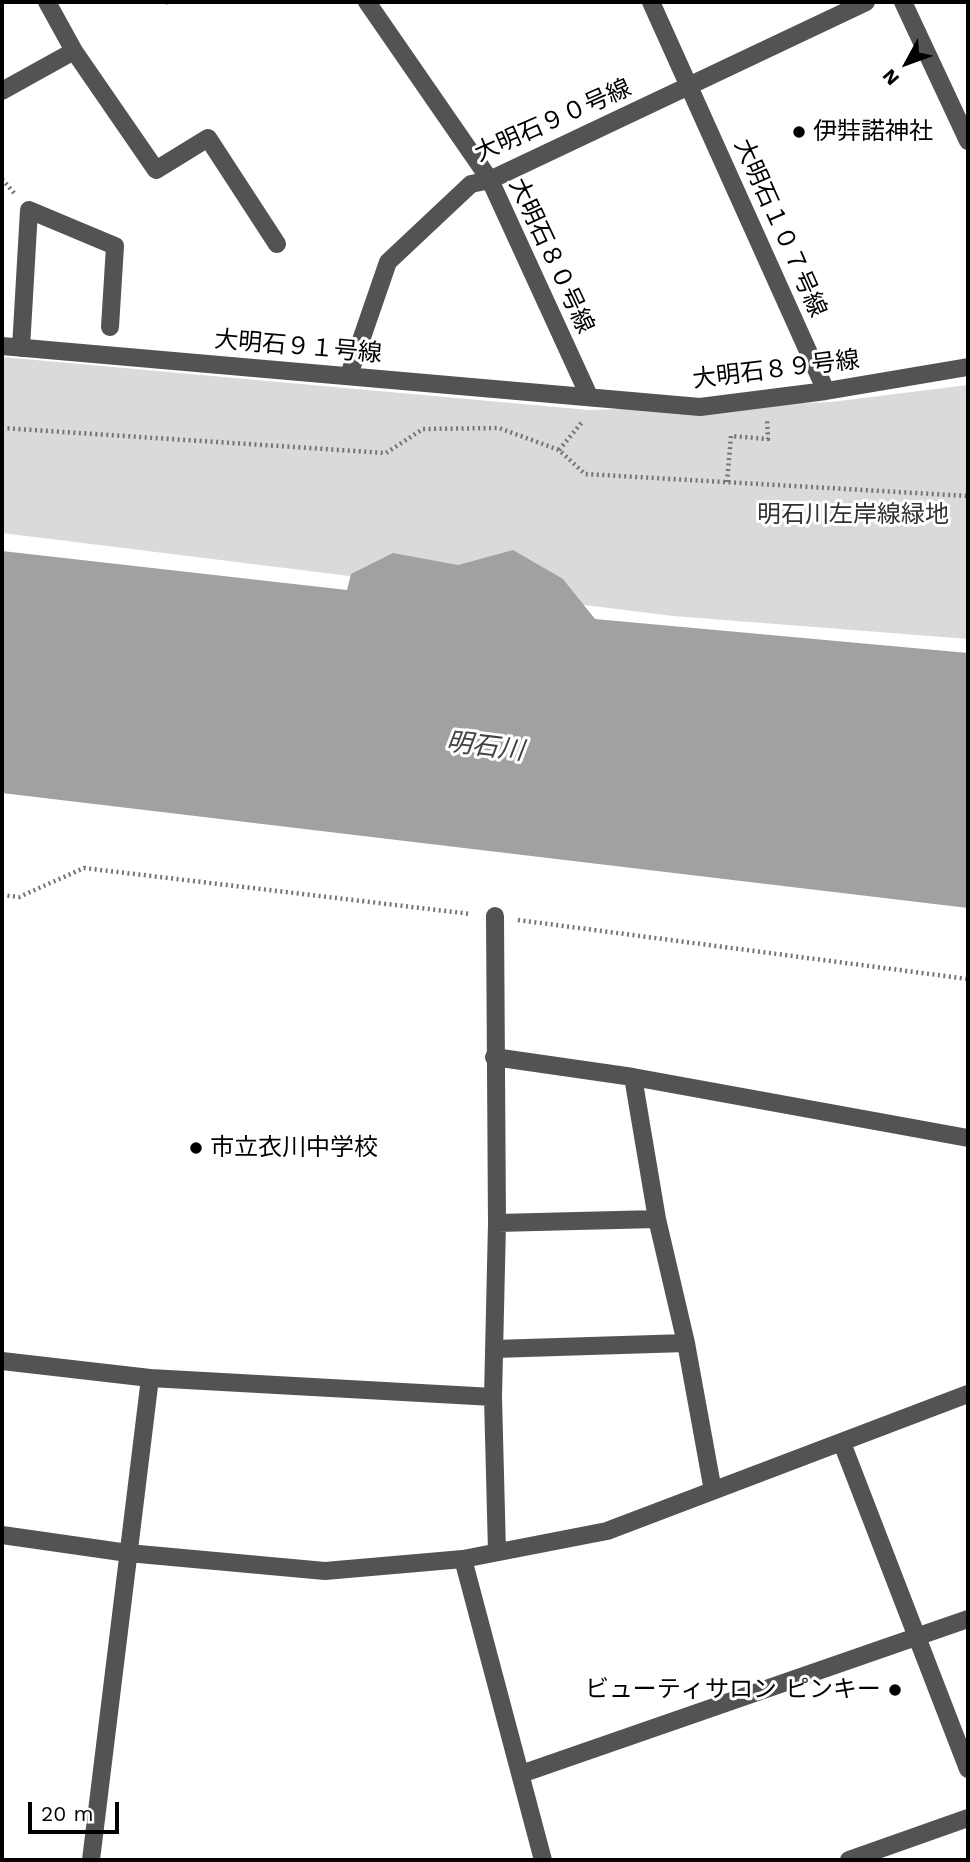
<!DOCTYPE html>
<meta charset="utf-8">
<style>
body{margin:0}
#map{position:relative;width:970px;height:1862px;overflow:hidden;background:#fff;font-family:"Work Sans",sans-serif}
canvas{display:block}
.frame{position:absolute;inset:0;border:4px solid #000;pointer-events:none}
.north{position:absolute;left:872px;top:28px;width:70px;height:70px;-webkit-text-stroke:5px #fff;paint-order:stroke;rotate:229deg;font-size:19px;font-weight:700;line-height:28px;text-align:center;color:#000}
.north::after{content:'';display:block;margin:auto;width:24px;height:32px;background:#000;clip-path:polygon(50% 0,100% 100%,50% 72%,0 100%)}
.scale{position:absolute;left:28px;top:1802px;width:91px;height:32px;box-sizing:border-box;border:4px solid #000;border-top:0;padding-left:9px;font-size:21px;line-height:24px;white-space:nowrap;color:#000;-webkit-text-stroke:5px #fff;paint-order:stroke}
</style>
<div id="map">
<canvas width="970" height="1862"></canvas>
<div class="frame"></div>
<div class="north">N</div>
<div class="scale">20 m</div>
</div>
<script>
const g = document.querySelector('canvas').getContext('2d');
g.lineJoin = 'round';
function fillPath(path, color) { g.fillStyle = color; g.fill(path, 'evenodd'); }
function strokePath(path, color, width, dash) { g.strokeStyle = color; g.lineWidth = width; g.lineCap = dash ? 'butt' : 'round'; g.setLineDash(dash || []); g.stroke(path); }
function write(font, color, halo, rows, align = 'center') {
  g.font = font + ' "Work Sans","Noto Sans JP",sans-serif'; g.lineWidth = 6; g.setLineDash([]); g.textBaseline = 'middle'; g.strokeStyle = halo; g.fillStyle = color; for (const [text, x, y, turn = 0] of rows) {
    g.save(); g.translate(x, y); g.rotate((+turn || 0) * Math.PI / 180); g.textAlign = isNaN(turn) ? turn : align; if (halo) g.strokeText(text, 0, 0); g.fillText(text, 0, 0); g.restore();
  }
}
const green = new Path2D(`
 M2,357L589,410L831,402L968,385V639L673,616L2,533Z`);
const water = new Path2D(`
 M513,550L563,579L595,619L968,653V908L2,793V551L347,590L351,574L393,553L458,565Z`);
const path = new Path2D(`
 M167,2L169,4
 M2,179L14,193
 M2,428L386,453L423,429L499,428L559,450L585,474L968,496
 M559,450L583,421
 M727,482L731,436L768,439L767,420
 M2,895L19,897L84,868L471,914
 M518,920L968,979`);
const minor = new Path2D(`
 M47,2L74,51L156,170L208,138L277,244
 M367,2L490,180L589,396
 M651,2L826,391
 M903,2L968,141
 M2,91L74,51
 M2,346L700,407L826,391L968,367
 M21,348L29,210L115,246L110,327
 M349,375L388,262L471,184L490,180L866,2
 M495,916L497,1223L493,1397L497,1552
 M494,1057L633,1077L968,1138
 M633,1077L657,1219L686,1343L713,1491
 M497,1223L657,1219
 M494,1349L686,1343
 M2,1361L150,1378L493,1397
 M842,1443L968,1769
 M2,1535L128,1553L325,1571L463,1559L607,1531L968,1394
 M463,1559L543,1860
 M521,1774L968,1619
 M91,1860L150,1378
 M849,1860L968,1818`);
const markers = [
 [799,132,7,"#000"],
 [196,1148,7,"#000"],
 [895,1690,7,"#000"]
];
const streetNames = [
 ["大明石９０号線",553,121,-24],
 ["大明石１０７号線",780,228,66],
 ["大明石８０号線",551,256,65],
 ["大明石９１号線",298,347,5],
 ["大明石８９号線",776,370,-7]
];
const poiNames = [
 ["伊弉諾神社",813,132],
 ["市立衣川中学校",210,1148],
 ["ビューティサロン ピンキー",881,1690,"right"]
];
const parkNames = [
 ["明石川左岸線緑地",853,515]
];
const waterNames = [
 ["明石川",485,747,7]
];
fillPath(green, '#dadada');
fillPath(water, '#a1a1a1');
strokePath(path, '#757575', 4.5, [2, 3.5]);
strokePath(minor, '#535353', 18);
for (const [x, y, r, color] of markers) { const dot = new Path2D(); dot.arc(x, y, r, 0, 2 * Math.PI); g.fillStyle = color; g.fill(dot); strokePath(dot, '#fff', 2.5); }
write('24px', '#000', '#fff', streetNames);
write('24px', '#000', '#fff', poiNames, 'left');
write('24px', '#313131', '#fff', parkNames);
write('italic 26px', '#424242', '#fff', waterNames);
</script>
